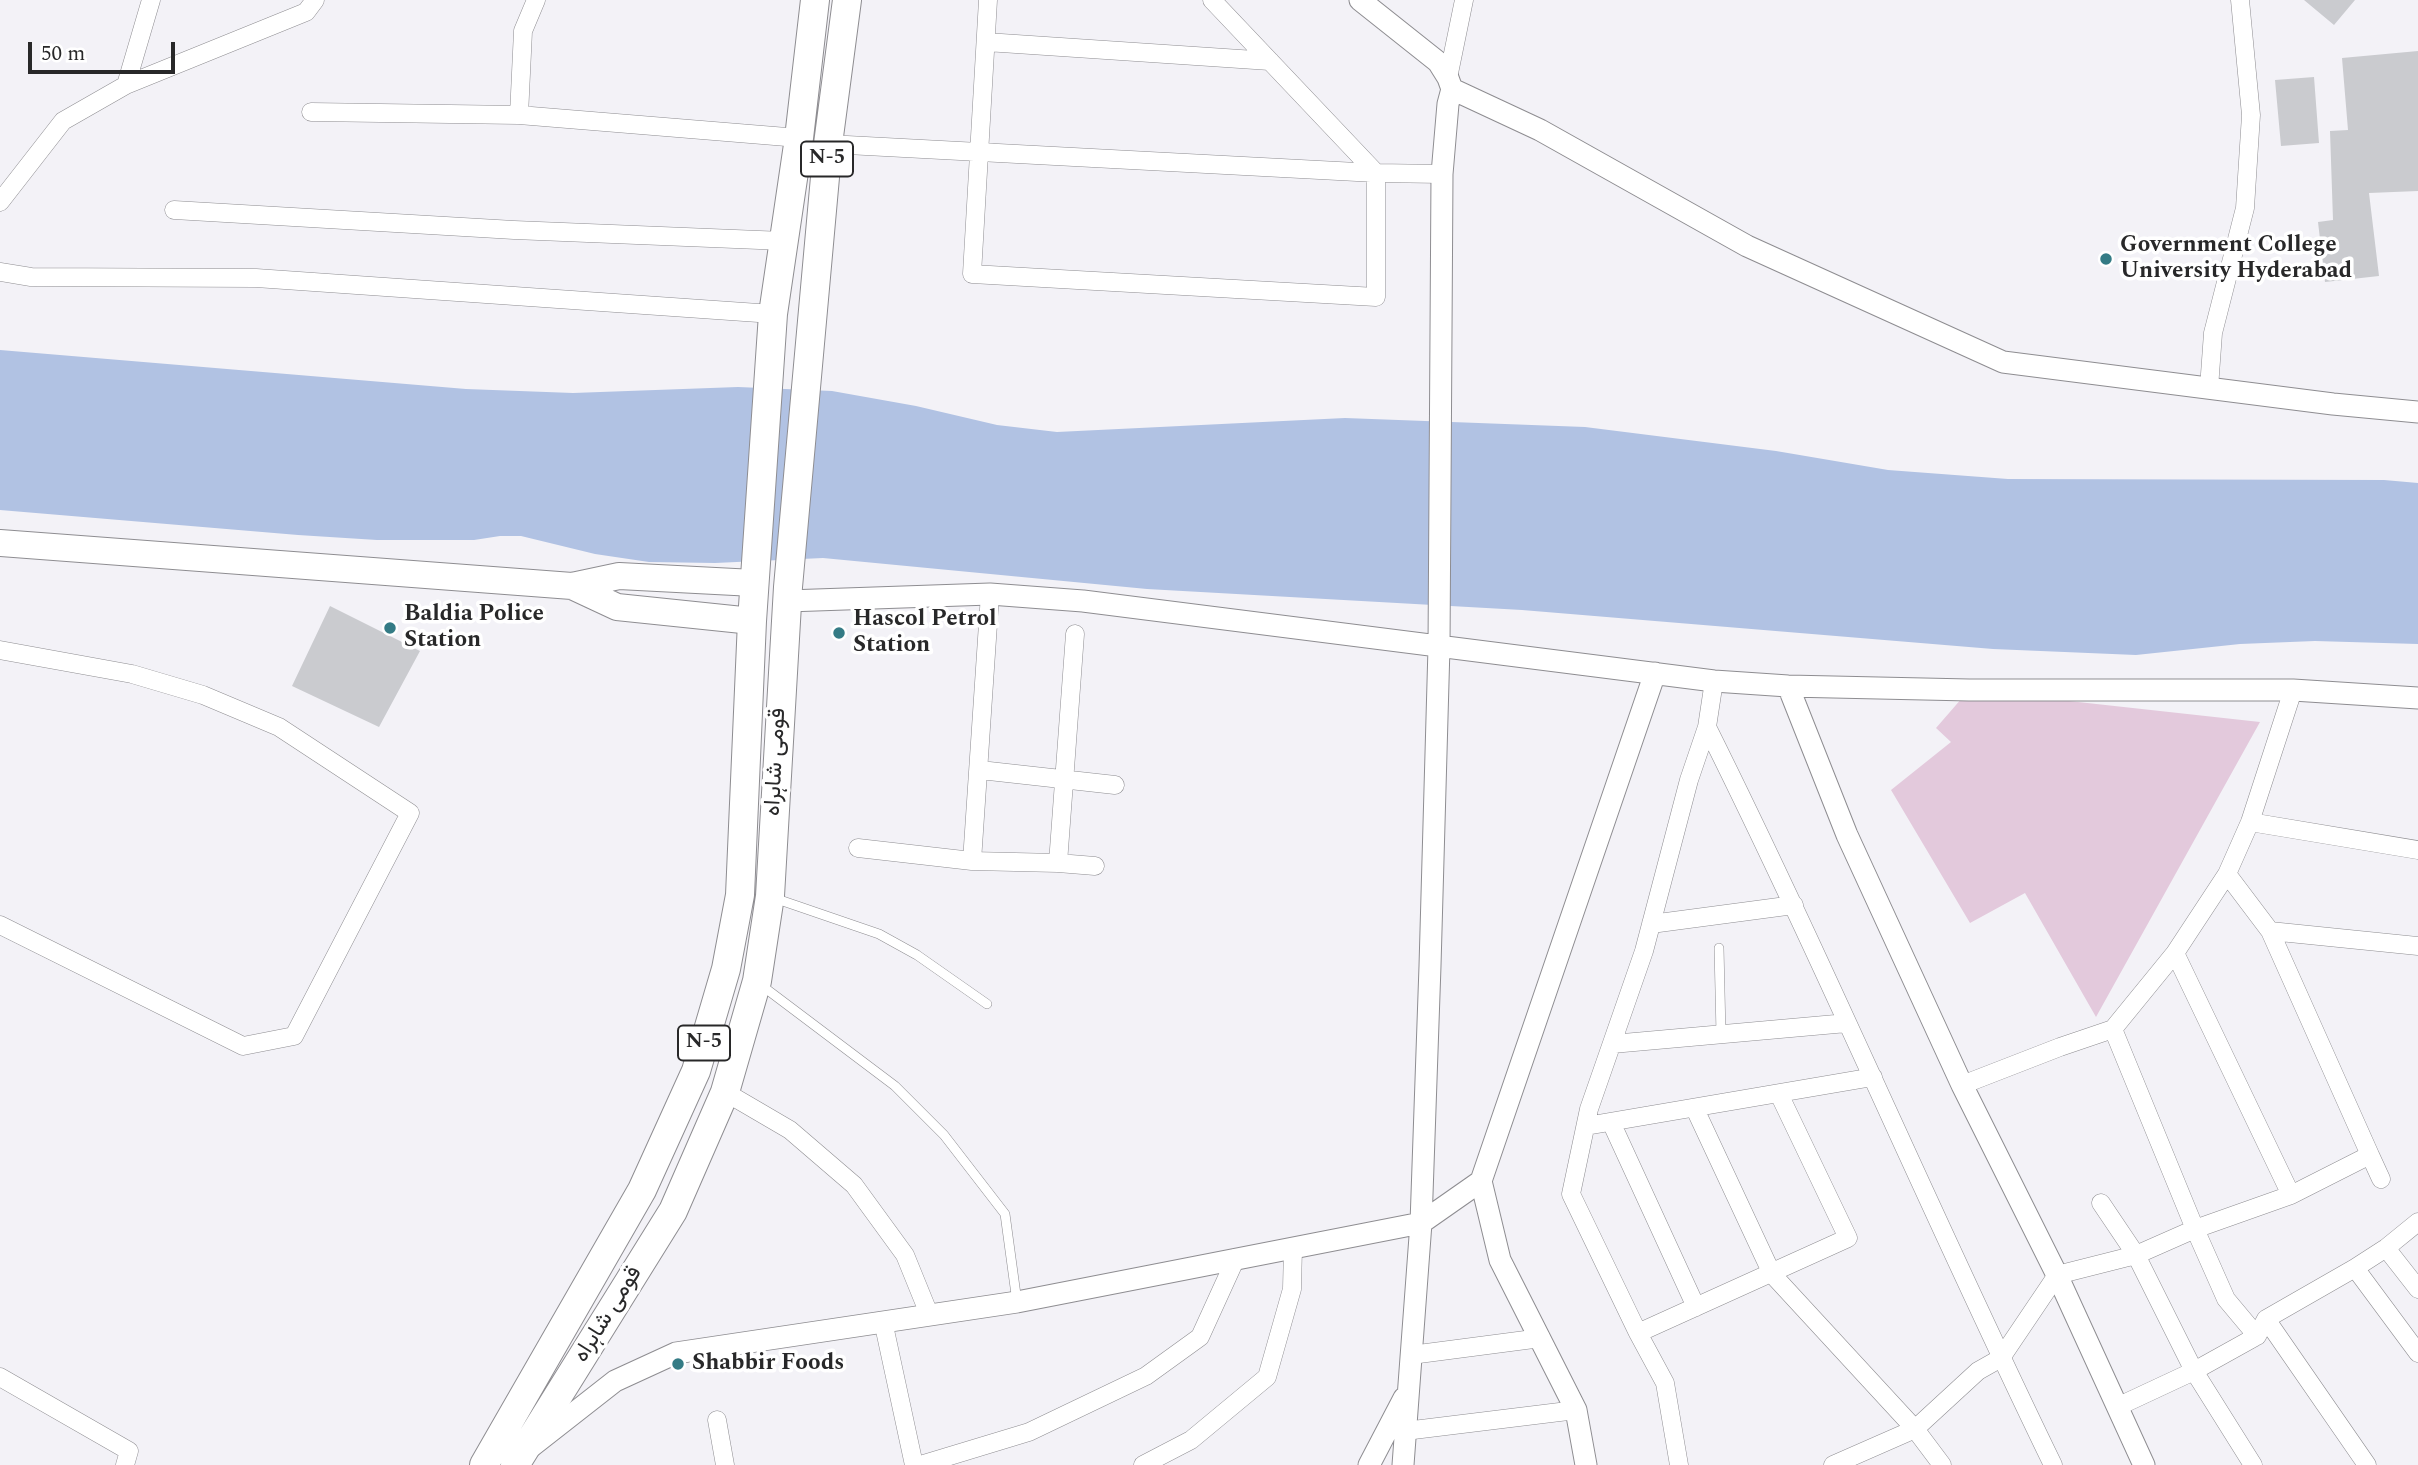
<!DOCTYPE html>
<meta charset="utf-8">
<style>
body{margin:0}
#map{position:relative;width:2418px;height:1465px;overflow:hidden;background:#f3f2f7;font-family:Spectral,serif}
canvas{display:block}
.scale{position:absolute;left:28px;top:42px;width:147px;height:32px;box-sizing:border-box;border:4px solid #282829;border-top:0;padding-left:9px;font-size:21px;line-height:24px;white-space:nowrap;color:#282829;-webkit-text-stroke:5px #fff;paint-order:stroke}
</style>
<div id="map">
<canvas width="2418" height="1465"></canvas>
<div class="scale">50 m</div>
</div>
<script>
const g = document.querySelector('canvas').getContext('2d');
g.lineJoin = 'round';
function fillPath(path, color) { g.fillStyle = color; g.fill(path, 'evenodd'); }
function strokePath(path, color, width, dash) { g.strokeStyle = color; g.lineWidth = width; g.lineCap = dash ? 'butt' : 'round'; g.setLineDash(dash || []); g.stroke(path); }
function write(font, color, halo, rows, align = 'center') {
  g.font = font + ' Spectral,Vazirmatn,serif'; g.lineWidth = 7; g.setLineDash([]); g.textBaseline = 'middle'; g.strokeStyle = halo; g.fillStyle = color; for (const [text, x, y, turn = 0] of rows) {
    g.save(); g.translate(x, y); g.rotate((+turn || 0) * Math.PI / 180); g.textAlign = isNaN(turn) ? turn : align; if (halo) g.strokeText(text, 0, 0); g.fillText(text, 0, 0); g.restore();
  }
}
const green = new Path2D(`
 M1969,690L2260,722L2096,1017L2025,893L1970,923L1891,790L1951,742L1936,728Z`);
const water = new Path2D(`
 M0,350L466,389L573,393L738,387L832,391L916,406L997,425L1057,432L1345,418L1585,427L1776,451L1888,470L2008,479L2384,480L2418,483V644L2315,641L2240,644L2136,655L1993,649L1522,610L1147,589L823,558L715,563L649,562L595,554L521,536H500L474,540H377L298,535L0,510Z`);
const building = new Path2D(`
 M2304,0H2355L2334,25Z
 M2418,51V191L2369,193L2379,276L2325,282L2318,222L2333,220L2330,131L2348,130L2342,58Z
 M2314,77L2319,143L2281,146L2275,80Z
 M330,606L420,651L379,727L292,686Z`);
const service = new Path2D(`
 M774,898L879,934L917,955L987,1004
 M1719,948L1721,1034
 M761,985L895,1086L944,1135L1005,1214L1017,1302`);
const minor = new Path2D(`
 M988,0L972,274L1376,297V173L1212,0
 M986,42L1270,61
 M1448,78L1464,0
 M126,85L306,12L315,0
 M311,112L519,115L799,138
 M519,115L523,31L536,0
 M828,144L1376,173L1442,174
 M0,202L63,121L126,85L151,0
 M174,210L514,230L784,241
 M0,272L31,277L256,278L773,314
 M2209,388L2213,333L2245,208L2251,115L2240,0
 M0,650L132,674L203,695L279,727L410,813L294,1036L243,1046L0,925
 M1707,727C1828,970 1934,1221 2053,1465
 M980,770L1115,785
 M2250,822L2418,850
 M858,848L972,861L1058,863L1095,866
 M972,861L990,594
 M1058,863L1075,634
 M2227,874L2270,931L2370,1155
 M1651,924L1794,905
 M2270,931L2418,946
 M2175,953L2291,1195
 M2113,1029L2195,1229L2226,1299L2257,1336
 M1612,1044L1847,1023
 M1962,1085L2060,1047L2113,1029L2175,953L2227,874L2250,822L2293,690
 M725,1092L790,1130L854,1185L905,1255L929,1314
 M1695,1109L1772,1274L1915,1429L1942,1465
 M1611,1122L1696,1307
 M1586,1126L1873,1077
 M2101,1203L2136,1255L2194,1371L2253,1465
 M2386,1248L2418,1289
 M2355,1268L2418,1353
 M2266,1319L2367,1465
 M883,1321L914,1465
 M1638,1333L1848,1238L1779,1094
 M1411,1355L1541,1338
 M0,1377L129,1451L125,1465
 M2119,1406L2194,1371L2257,1336L2266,1319L2355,1268L2386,1248L2418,1222
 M717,1420L725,1465
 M1405,1431L1576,1410
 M920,1465L1029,1432L1146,1376L1200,1337L1236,1258
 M1143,1465L1191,1440L1267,1377L1292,1289L1293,1247
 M1679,1465L1665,1383L1638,1333L1571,1194L1589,1109L1644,951L1689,780L1707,727L1714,681
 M1833,1465L1915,1429L1978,1371L2001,1358L2057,1275L2136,1255L2195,1229L2291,1195L2370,1155L2381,1179`);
const tertiary = new Path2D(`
 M1360,0L1438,62L1448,78L1452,89L1448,104L1442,174L1439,647L1430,966L1421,1223L1403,1465
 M1452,89L1540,130L1747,246L2003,362L2333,404L2418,412
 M787,601L990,594L1083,601L1714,681L1788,686L1969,690H2293L2418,698
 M1788,686L1847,835L1962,1085L2057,1275L2144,1465
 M532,1446L615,1381L676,1353L1017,1302L1421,1223L1481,1181
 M1369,1465L1404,1398
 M1586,1465L1576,1410L1500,1260L1481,1181L1655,673`);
const primary = new Path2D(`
 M0,543L572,586L619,576L754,583
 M572,586L617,607L752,621`);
const trunk = new Path2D(`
 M484,1465L642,1190L696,1071L726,969L740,895L752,621L773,314L799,138L815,0
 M515,1465L673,1211L725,1092L757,981L770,896L788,587L828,144L847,0`);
const markers = [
 [2106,259,7,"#347b85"],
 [390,628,7,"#347b85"],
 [839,633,7,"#347b85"],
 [678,1364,7,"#347b85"]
];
const shields = [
 [827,159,52],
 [704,1043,52]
];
const shieldNames = [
 ["N-5",827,159],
 ["N-5",704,1043]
];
const poiNames = [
 ["Government College",2120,246],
 ["University Hyderabad",2120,272],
 ["Baldia Police",404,615],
 ["Station",404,641],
 ["Hascol Petrol",853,620],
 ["Station",853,646],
 ["Shabbir Foods",692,1364]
];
const streetNames = [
 ["قومی شاہراہ",777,762,-87],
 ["قومی شاہراہ",609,1315,-58]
];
fillPath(green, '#e3c9dc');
fillPath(water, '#b1c2e3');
fillPath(building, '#cacbcf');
strokePath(service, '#8e8d91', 10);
strokePath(minor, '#8e8d91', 19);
strokePath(tertiary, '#8e8d91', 23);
strokePath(primary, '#8e8d91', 28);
strokePath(trunk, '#8e8d91', 30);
strokePath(service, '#fff', 9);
strokePath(minor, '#fff', 18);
strokePath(tertiary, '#fff', 21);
strokePath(primary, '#fff', 26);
strokePath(trunk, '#fff', 28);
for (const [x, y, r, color] of markers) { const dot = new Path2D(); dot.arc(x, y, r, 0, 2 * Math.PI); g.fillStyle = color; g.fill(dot); strokePath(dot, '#fff', 2.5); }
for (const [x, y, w] of shields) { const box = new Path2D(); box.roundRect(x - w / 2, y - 17.5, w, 35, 5); g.fillStyle = '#fff'; g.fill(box); strokePath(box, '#282829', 2); }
write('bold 21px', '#282829', null, shieldNames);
write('bold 23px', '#282829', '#fff', poiNames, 'left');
write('23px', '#282829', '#fff', streetNames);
</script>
